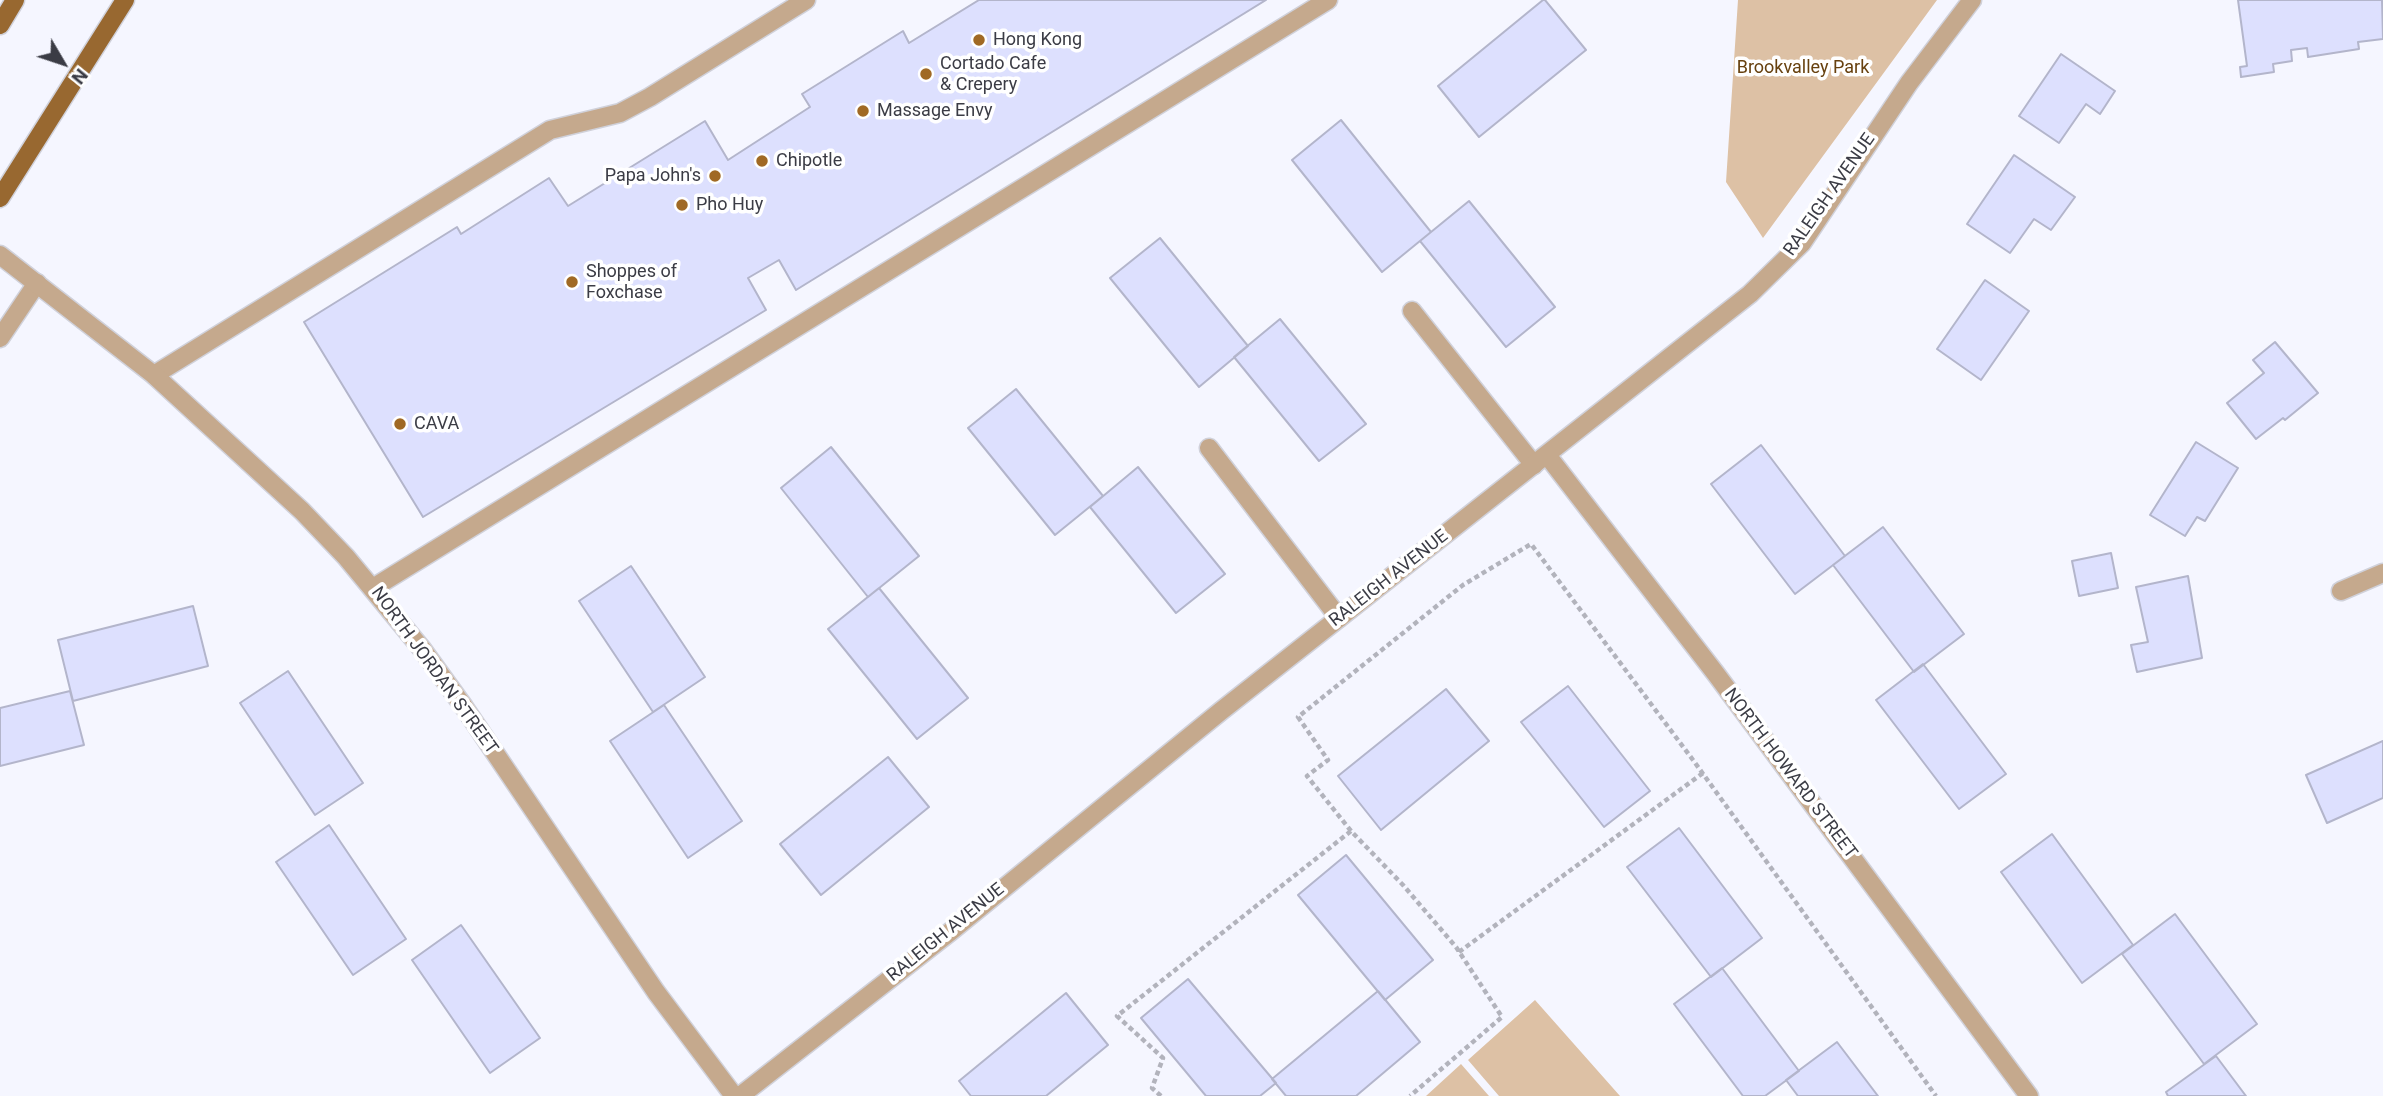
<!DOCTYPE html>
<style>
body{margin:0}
#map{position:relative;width:2383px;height:1096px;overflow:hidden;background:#f5f6ff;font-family:Roboto,sans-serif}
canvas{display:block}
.north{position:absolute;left:28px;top:28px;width:70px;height:70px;-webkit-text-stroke:5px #fff;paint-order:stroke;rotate:129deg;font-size:19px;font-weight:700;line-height:28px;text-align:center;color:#3b3c45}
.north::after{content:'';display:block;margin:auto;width:24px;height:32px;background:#3b3c45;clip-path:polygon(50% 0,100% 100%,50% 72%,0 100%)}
</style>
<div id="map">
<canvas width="2383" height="1096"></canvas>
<div class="north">N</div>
</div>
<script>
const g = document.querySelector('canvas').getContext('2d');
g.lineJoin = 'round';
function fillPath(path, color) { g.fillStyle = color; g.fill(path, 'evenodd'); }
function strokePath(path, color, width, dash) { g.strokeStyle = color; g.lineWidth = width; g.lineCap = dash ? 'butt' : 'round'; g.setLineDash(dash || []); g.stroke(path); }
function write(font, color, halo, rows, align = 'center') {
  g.font = font + ' Roboto,sans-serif'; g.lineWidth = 7; g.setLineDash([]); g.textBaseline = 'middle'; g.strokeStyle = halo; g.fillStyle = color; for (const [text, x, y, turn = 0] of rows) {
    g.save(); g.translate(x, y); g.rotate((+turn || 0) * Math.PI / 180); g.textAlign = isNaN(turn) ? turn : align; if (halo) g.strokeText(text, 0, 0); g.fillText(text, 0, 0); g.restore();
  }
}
const green = new Path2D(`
 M1738,0H1937L1763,238L1726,182Z
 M1535,1000L1620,1096H1499L1468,1060Z
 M1461,1064L1489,1096H1426Z`);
const building = new Path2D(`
 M979,0H1266L796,290L779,260L748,278L766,310L423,517L304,322L457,227L461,234L549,178L568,206L705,121L728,160L810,107L802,94L903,31L909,43Z
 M1543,0H1545L1586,50L1479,137L1438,86Z
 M2238,0H2382L2383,39L2358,42L2359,49L2308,57L2307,48L2291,50L2292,61L2273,64L2274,72L2241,77L2240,67L2247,66Z
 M2061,54L2115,91L2100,114L2086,104L2059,143L2019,116Z
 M1341,120L1431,232L1382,272L1292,160Z
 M2014,155L2075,197L2051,230L2034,219L2010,253L1967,224Z
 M1469,201L1555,307L1506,347L1420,241Z
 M1160,238L1248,346L1199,387L1110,278Z
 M1985,280L2029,311L1981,380L1937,349Z
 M1280,319L1366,424L1319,461L1234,357Z
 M2275,342L2318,393L2285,420L2283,418L2256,439L2227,403L2264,373L2253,360Z
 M1016,389L1103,496L1055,535L968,428Z
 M2196,442L2238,468L2205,521L2197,517L2185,536L2150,515Z
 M1761,445L1845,556L1795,594L1711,484Z
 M831,447L919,556L868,597L781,488Z
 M1138,467L1225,574L1176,613L1090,507Z
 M1883,527L1964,634L1914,672L1833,565Z
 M2111,553L2118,588L2079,596L2072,561Z
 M631,566L705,677L653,712L579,601Z
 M2188,576L2202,658L2137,672L2131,645L2148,642L2136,587Z
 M879,588L968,698L917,739L828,629Z
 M193,606L208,666L73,701L58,640Z
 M1923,664L2006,774L1959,809L1876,700Z
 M288,671L363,783L315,815L240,703Z
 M1568,686L1650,791L1604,827L1521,722Z
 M1446,689L1489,741L1381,830L1338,776Z
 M70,691L84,745L0,766V708Z
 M664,705L742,821L688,858L610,741Z
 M2383,741V798L2327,823L2306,775Z
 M888,757L929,807L821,895L780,844Z
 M329,825L406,939L353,975L276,862Z
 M1679,828L1762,938L1711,977L1627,867Z
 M2052,834L2133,945L2082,983L2001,872Z
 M1346,855L1433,960L1385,1000L1298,895Z
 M2175,914L2257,1024L2204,1064L2122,954Z
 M461,925L540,1038L490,1073L412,960Z
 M1722,968L1799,1071L1765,1096H1743L1674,1004Z
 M1188,979L1276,1083L1260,1096H1206L1141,1018Z
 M1378,991L1420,1042L1356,1096H1286L1272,1079Z
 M1066,993L1108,1045L1046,1096H971L959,1081Z
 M1837,1042L1878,1096H1798L1786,1080Z
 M2216,1056L2246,1096H2168L2166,1092Z`);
const path = new Path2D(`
 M1351,831L1307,776L1328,760L1298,717L1463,585L1531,544L1693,760L1936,1096
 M1459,952L1703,773
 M1161,1096L1152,1088L1163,1058L1117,1016L1351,831L1403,885L1456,947L1502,1017L1410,1096`);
const service = new Path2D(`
 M1412,311L1534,465
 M154,375L550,130L620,113L650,97L806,0
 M1209,448L1339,618
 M373,588L1328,0`);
const minor = new Path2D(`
 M0,338L37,283
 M1547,455L1716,674L2029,1096
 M2341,591L2383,573
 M740,1096L950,932L1221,711L1750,294L1802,243L1909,83L1972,0`);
const tertiary = new Path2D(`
 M0,255L154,375L302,511L346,557L422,649L464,707L656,992L734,1096`);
const primary = new Path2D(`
 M0,25L15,0
 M0,198L125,0`);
const markers = [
 [979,40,7,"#a06924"],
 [926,74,7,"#a06924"],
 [863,111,7,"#a06924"],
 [762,161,7,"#a06924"],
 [715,176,7,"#a06924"],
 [682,205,7,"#a06924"],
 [572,282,7,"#a06924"],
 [400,424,7,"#a06924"]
];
const poiNames = [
 ["Hong Kong",993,40],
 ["Cortado Cafe",940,64],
 ["& Crepery",940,85],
 ["Massage Envy",877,111],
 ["Chipotle",776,161],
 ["Papa John's",701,176,"right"],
 ["Pho Huy",696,205],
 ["Shoppes of",586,272],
 ["Foxchase",586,293],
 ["CAVA",414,424]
];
const parkNames = [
 ["Brookvalley Park",1803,68]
];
const streetNames = [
 ["RALEIGH AVENUE",1830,195,-55],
 ["RALEIGH AVENUE",1389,579,-38],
 ["NORTH JORDAN STREET",434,671,54],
 ["NORTH HOWARD STREET",1790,774,53],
 ["RALEIGH AVENUE",946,933,-39]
];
fillPath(green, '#ddc1a5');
fillPath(building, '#dde0fe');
strokePath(building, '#b3b5cb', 2);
strokePath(service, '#d0d1da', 21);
strokePath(minor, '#d0d1da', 21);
strokePath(tertiary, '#d0d1da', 21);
strokePath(primary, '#d0d1da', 21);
strokePath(path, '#b2b3bc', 4.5, [5, 3.5]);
strokePath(service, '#c5a98d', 18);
strokePath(minor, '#c5a98d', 18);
strokePath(tertiary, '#c5a98d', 18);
strokePath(primary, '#986830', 18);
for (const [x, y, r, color] of markers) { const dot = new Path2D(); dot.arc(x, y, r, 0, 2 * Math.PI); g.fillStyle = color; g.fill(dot); strokePath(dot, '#fff', 2.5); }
write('18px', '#3b3c45', '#fff', poiNames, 'left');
write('18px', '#67410f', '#fff', parkNames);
write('18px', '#3b3c45', '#fff', streetNames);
</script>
